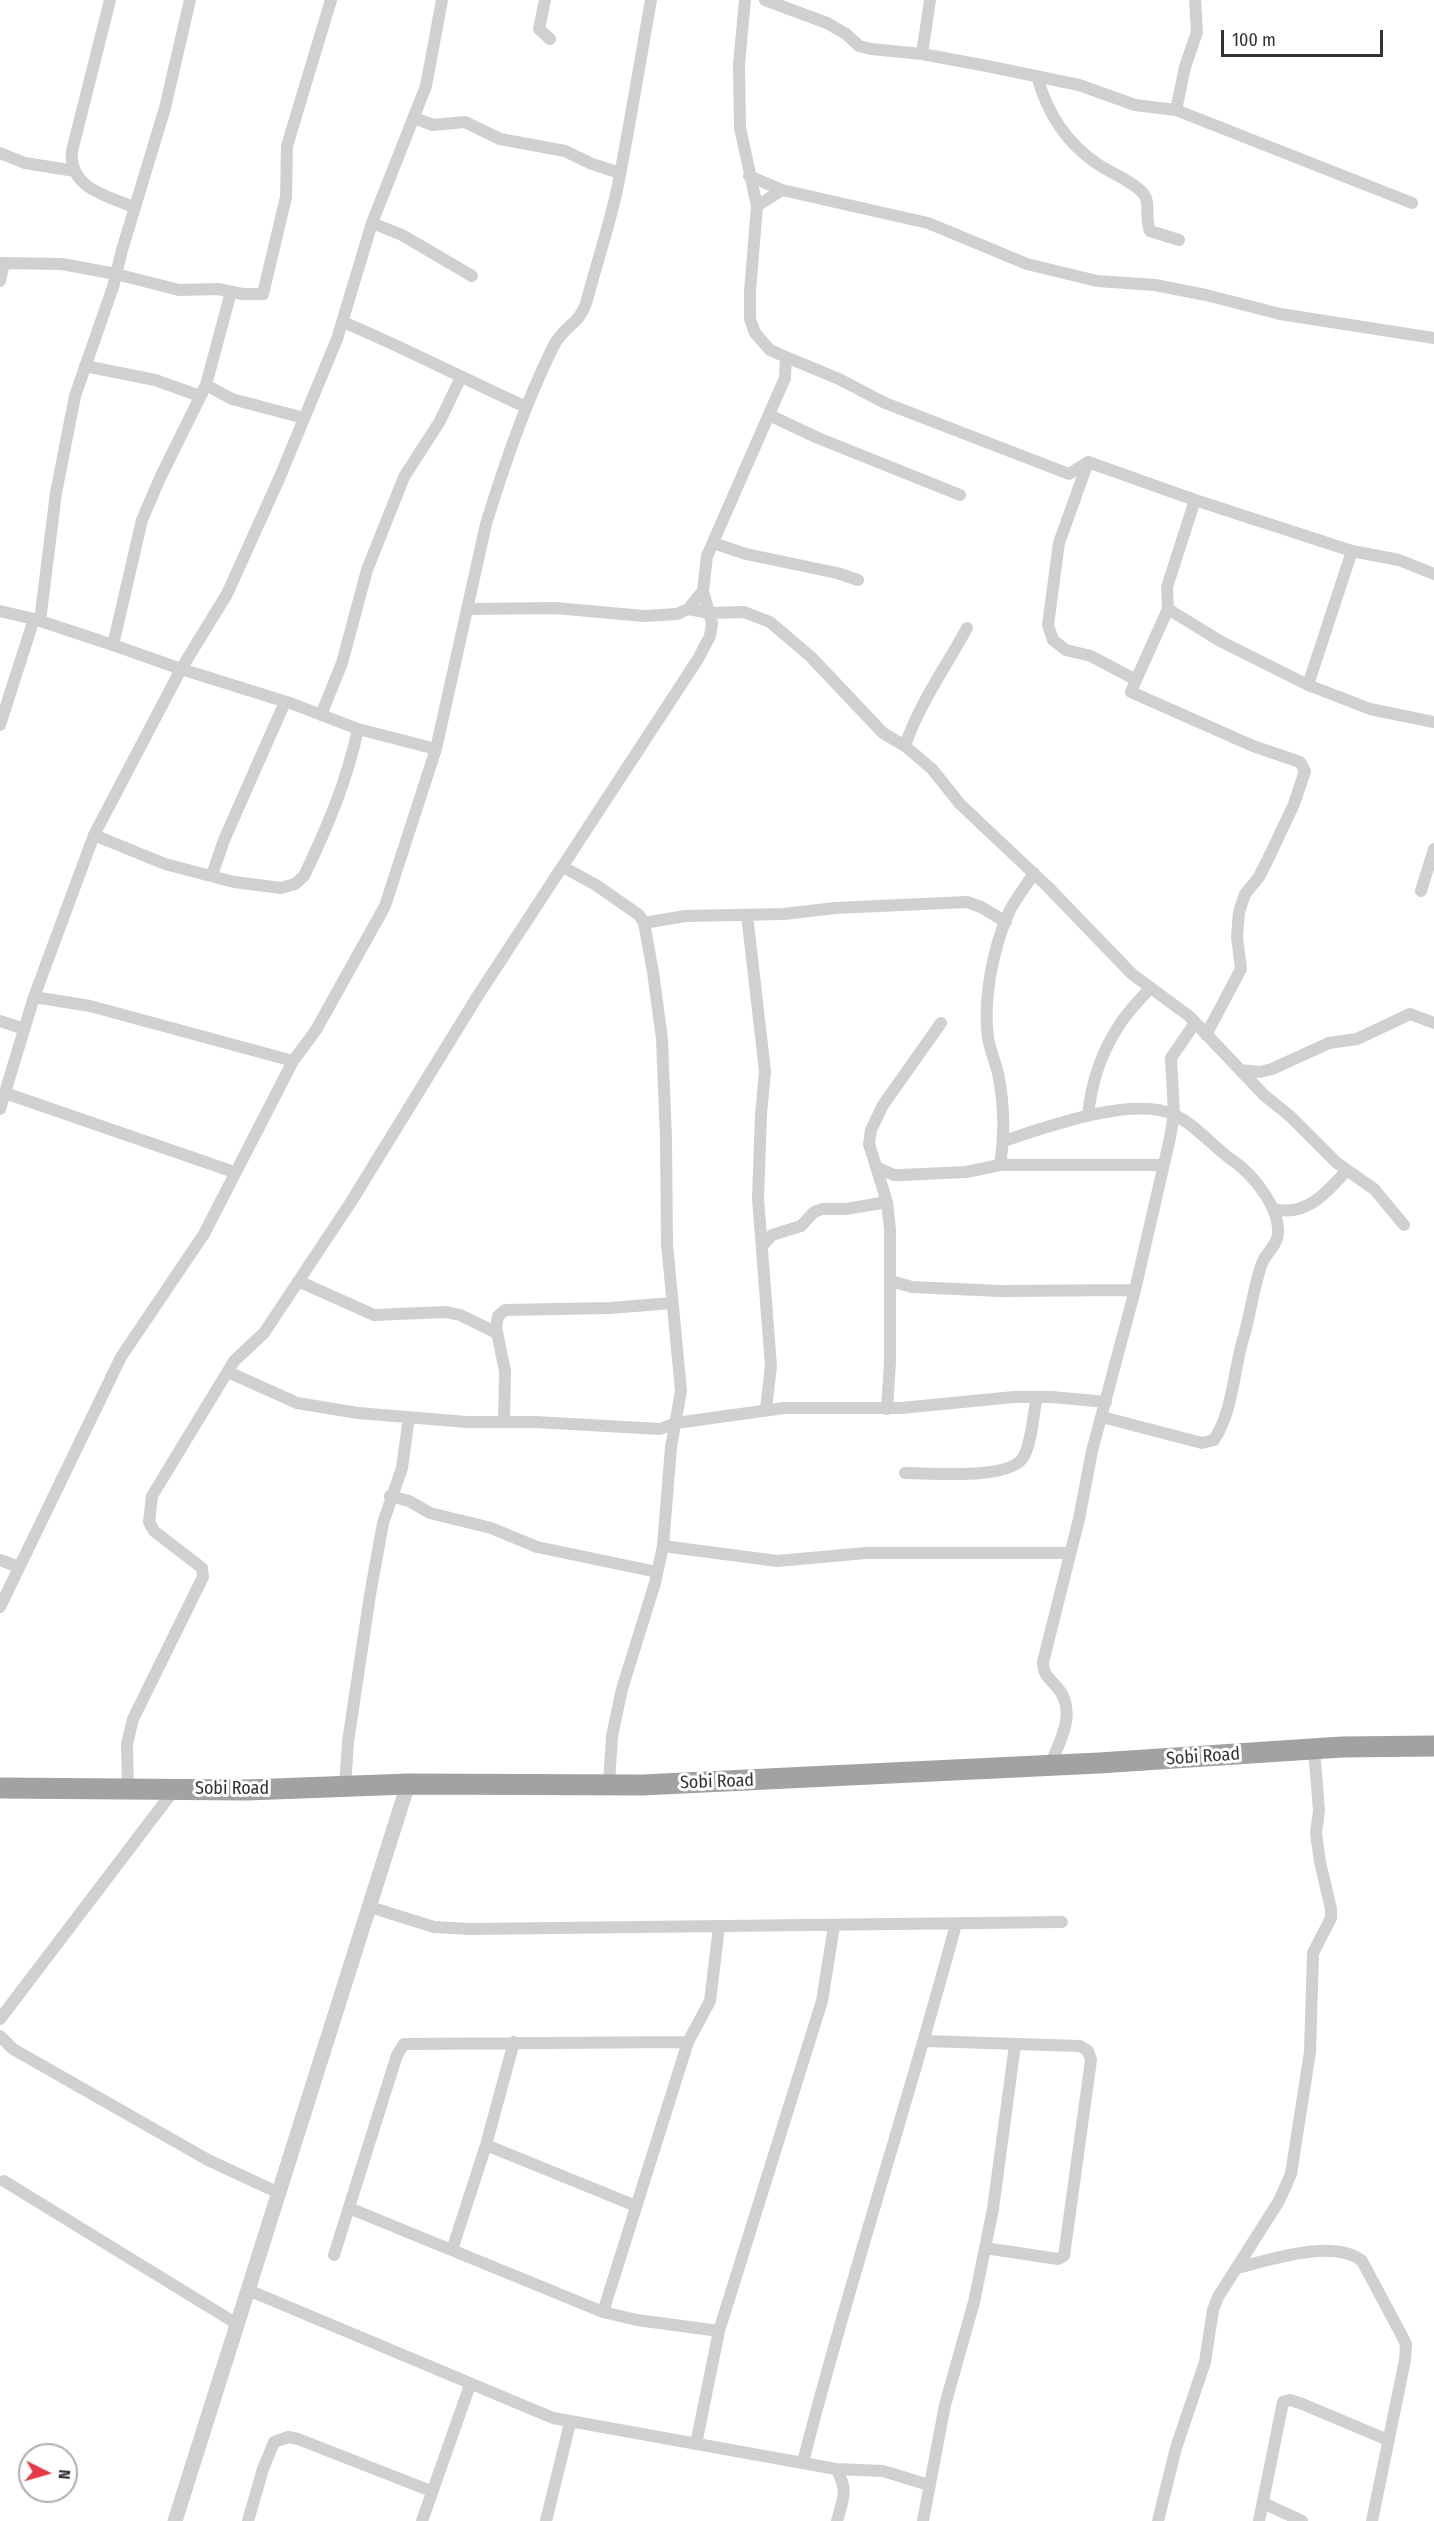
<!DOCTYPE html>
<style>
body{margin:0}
#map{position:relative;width:1434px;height:2521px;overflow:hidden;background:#fff;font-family:"Fira Sans Condensed",sans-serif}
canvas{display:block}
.north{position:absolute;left:18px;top:2443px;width:60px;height:60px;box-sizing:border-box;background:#fff;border:2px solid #adadad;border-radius:50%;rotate:95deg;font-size:16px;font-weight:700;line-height:24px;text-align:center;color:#333}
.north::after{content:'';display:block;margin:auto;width:21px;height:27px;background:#e63946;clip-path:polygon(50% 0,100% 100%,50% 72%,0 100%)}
.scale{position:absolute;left:1221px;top:30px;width:162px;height:27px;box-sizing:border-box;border:3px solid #333;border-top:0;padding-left:8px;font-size:18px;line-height:21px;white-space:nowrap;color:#333;-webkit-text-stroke:4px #fff;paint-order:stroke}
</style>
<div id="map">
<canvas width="1434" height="2521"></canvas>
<div class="north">N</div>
<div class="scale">100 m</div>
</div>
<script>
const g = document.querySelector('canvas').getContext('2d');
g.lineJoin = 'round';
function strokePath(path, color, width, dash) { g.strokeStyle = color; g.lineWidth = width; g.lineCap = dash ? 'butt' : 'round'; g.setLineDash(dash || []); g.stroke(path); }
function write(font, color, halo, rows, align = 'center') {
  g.font = font + ' "Fira Sans Condensed",sans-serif'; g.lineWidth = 6; g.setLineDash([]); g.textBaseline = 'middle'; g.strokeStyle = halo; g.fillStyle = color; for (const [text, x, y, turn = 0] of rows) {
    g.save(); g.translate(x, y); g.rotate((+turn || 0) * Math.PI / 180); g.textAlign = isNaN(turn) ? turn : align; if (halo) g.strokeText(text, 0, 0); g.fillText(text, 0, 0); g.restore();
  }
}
const minor = new Path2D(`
 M110,0L72,151C68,188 107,196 134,207
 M545,0L539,29L550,39
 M765,0L827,23L846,34L859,46L871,49L922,54L987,66L1079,85L1135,105L1176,110L1412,203
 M922,54L930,0
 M1037,76C1047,113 1067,144 1099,165C1113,174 1130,180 1142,192C1152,202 1144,218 1150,231L1179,240
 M1176,110L1185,67L1197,32L1195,0
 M414,118L433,125L465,122L500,139L565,151L592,164L620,173
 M0,153L25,163L75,171
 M749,176L782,190L928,223L1027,264L1097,281L1155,285L1206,295L1280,314L1434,338
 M757,206L782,190
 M372,223L402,235L472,276
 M0,263L62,264L116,274L179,290L218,289L243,294H263L286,197L287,146L331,0
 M0,281L4,263
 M343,322C405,348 464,379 526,407
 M786,357L839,379L885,403L1069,474L1088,462L1195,500L1352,551L1399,560L1434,574
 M85,366L155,380L200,396
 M206,385L232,399L304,418
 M769,415L818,438L960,495
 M1088,462L1059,543L1048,625L1053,640L1066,650L1091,656L1136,680L1131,692L1253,746L1300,762L1305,771L1294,804L1270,855L1259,877L1245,894L1239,912L1237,937L1241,969L1206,1035
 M1195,500L1167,587L1168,609L1220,641L1308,685L1370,709L1434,722
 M713,543L746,554L837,573L858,580
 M468,609L555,608L644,616L677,614L688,609L703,591
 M688,609L710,613L744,612L770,622L811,657L883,733L905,746L932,769L960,804L1048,887L1132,974L1189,1016L1264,1095L1291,1117L1337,1163L1374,1189L1404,1225
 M0,611L34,619L113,645L181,669L293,704L358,729L436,749
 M40,621L56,493L75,396L113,287L122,250L165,108L190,0
 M113,645L142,520L160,478L206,385L231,292
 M1136,680L1168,609
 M1308,685L1352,551
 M321,715L342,663L367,570L404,477L440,421L461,377
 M0,725L34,619
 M905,746C919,704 946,667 967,628
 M94,835L165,864L234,882L281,888L295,884L304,876C327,828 347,781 358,729
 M563,867L596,885L639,915L644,923L653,972L662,1039L666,1138L667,1244L681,1391L671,1447L663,1546L655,1583L622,1689L612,1736L609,1784
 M212,875L224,840L285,702
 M1421,891L1434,849
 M747,915L765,1071L761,1115L758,1198L771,1366L766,1409
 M644,923L685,916L784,914L835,908L967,902L981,907L1006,922
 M34,997L90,1006L293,1061
 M0,1021L24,1029
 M1240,1070L1260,1072L1272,1069L1329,1043L1357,1039L1410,1014L1434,1023
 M5,1093L234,1172
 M0,1109L34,997L94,835L181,669L227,594L279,479L337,339L372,223L426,86L442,0
 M1088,1116C1091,1084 1102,1051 1120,1024C1128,1011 1140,1000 1150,988
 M1004,1141C1046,1127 1134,1095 1175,1115C1197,1126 1212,1146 1232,1160C1253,1174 1280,1208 1278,1234C1277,1245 1268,1251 1263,1261C1254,1283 1251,1312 1244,1336C1233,1370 1234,1409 1214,1440L1202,1443L1102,1417
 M1000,1165C1005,1135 1004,1103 998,1073C995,1061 990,1050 988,1038C983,998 993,948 1009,912C1016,898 1026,886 1034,873
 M876,1167L894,1175H901L966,1172L1000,1165H1162
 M1274,1209C1307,1217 1327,1192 1347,1170
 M763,1245L772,1235L801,1226L814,1212L822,1209H846L887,1202
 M298,1281L374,1315L446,1312L460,1315L497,1333
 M891,1281L912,1287L1000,1291L1135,1290
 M228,1372L297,1403L358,1413L467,1422H535L660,1429L676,1423L784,1408H901L1014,1397H1052L1106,1402
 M887,1409L890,1362V1230L887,1202L869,1144L871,1130L883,1105L941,1023
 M504,1422L505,1371L496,1327L498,1316L505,1310L610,1308L672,1303
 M905,1473C930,1473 1012,1481 1024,1456C1032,1441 1033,1414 1037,1397
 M390,1496L409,1501L430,1513L491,1528L537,1547L657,1572
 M663,1546L777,1561L866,1553H1070
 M0,1560L19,1567
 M0,1607L121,1357L204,1234L293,1061L316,1030L385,906L436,749L486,524C505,463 525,404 553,347C564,324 579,327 587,300C597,262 610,224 618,185C630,124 640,62 651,0
 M1050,1765C1061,1740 1078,1709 1056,1686C1048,1677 1043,1674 1043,1662L1079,1519L1092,1451L1135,1290L1170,1138L1174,1114L1171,1058L1195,1023
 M345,1786L348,1742L370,1595L383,1523L402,1468L409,1417
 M128,1789L127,1744L133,1719L203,1577L202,1568L154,1531L149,1522L152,1496L234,1361L264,1333L351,1202L477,997L698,659L710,636L712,623L703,591L707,556L785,378L786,357L770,350L755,333L750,319V291L757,206L740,128L739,64L745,0
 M370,1907L434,1927L470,1929L1062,1922
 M0,2019L174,1790
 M0,2036L13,2049L208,2160L279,2193
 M925,2041L1080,2046L1088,2051L1091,2060L1064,2256L1058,2259L985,2248
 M486,2145L636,2206
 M4,2181L237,2324
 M349,2208L603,2312L637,2320L719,2331
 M452,2250L486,2145L514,2042
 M334,2255L397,2055L404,2044L688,2042
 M1237,2268C1269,2260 1334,2238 1362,2261L1401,2334L1406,2344L1405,2360L1372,2521
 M248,2290L553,2418L836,2469C849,2490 843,2499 837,2521
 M603,2312L688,2042L710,2001L719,1927
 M696,2444L719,2331L822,2001L834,1926
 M803,2462C849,2281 908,2104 956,1924
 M836,2469L883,2471L929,2485
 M1263,2503L1302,2521
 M248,2521L263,2469L274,2442L288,2437L298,2439L431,2491
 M422,2521L470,2385
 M546,2521L570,2423
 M923,2521L945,2405L974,2302L993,2209L1015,2045
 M1158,2521L1176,2448L1205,2362L1213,2310L1218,2297L1279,2201L1291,2174L1310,2052L1313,1953L1331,1918V1909L1320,1862L1316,1833L1319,1811L1314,1749
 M1259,2521L1283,2402L1290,2400L1300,2403L1388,2440`);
const tertiary = new Path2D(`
 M175,2521L408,1784`);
const trunk = new Path2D(`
 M0,1788L247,1790L408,1784L642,1785L1099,1763L1342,1747L1434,1746`);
const streetNames = [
 ["Sobi Road",1203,1757,-4],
 ["Sobi Road",717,1782,-2],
 ["Sobi Road",232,1789]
];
strokePath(minor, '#d0d0d0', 12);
strokePath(tertiary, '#d0d0d0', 15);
strokePath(trunk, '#a2a2a2', 21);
write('18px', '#333', '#fff', streetNames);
</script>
